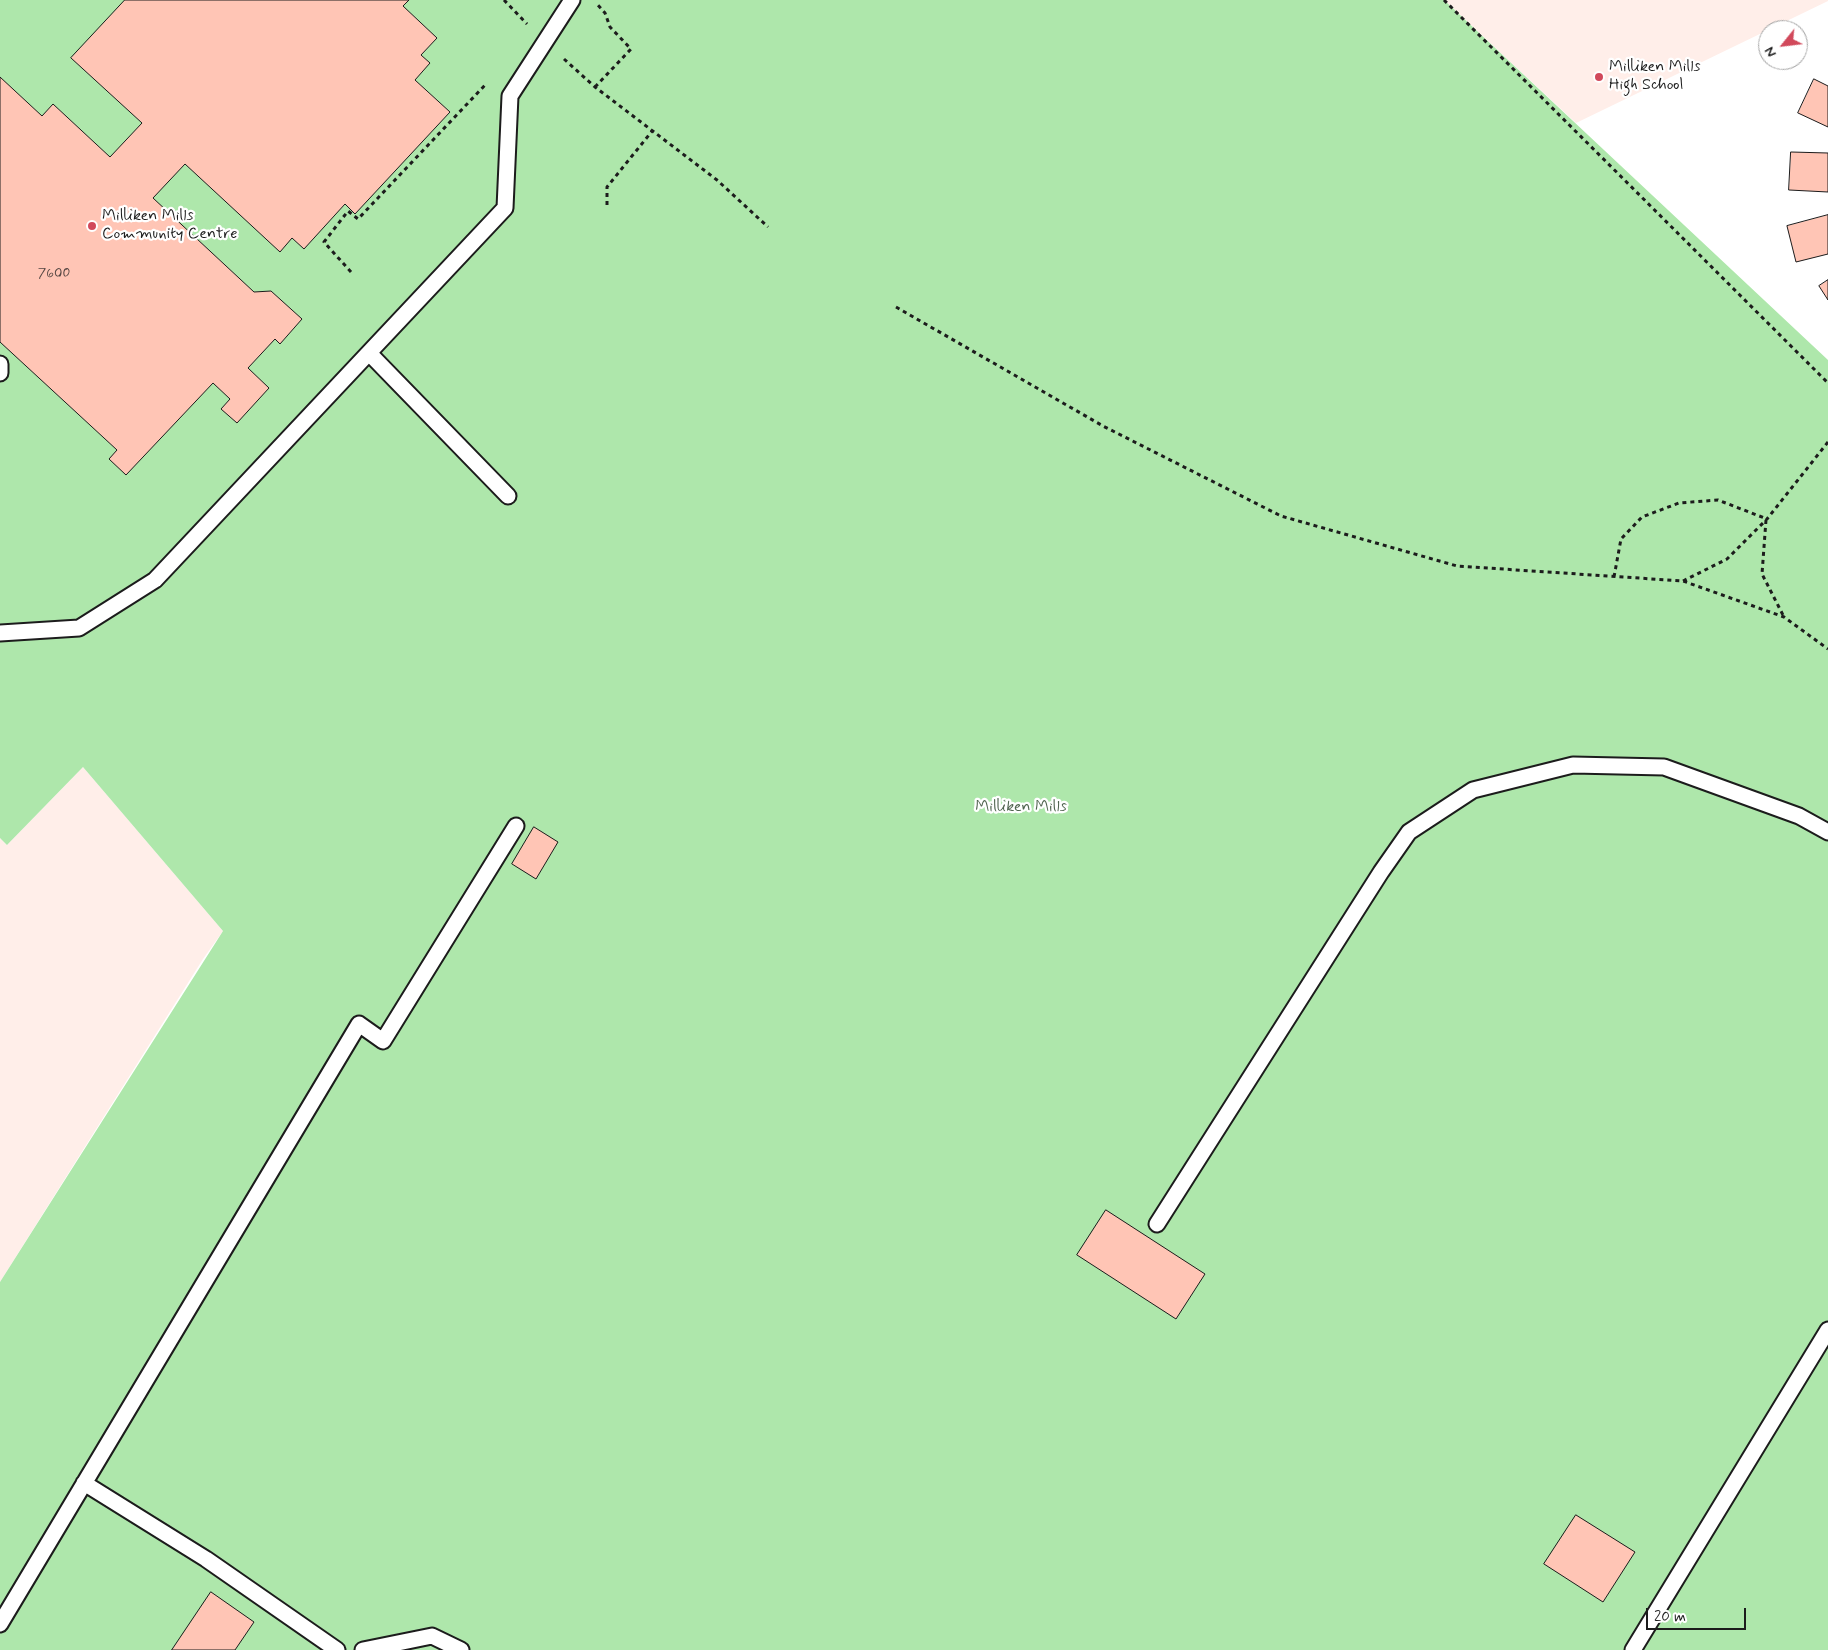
<!DOCTYPE html>
<style>
body{margin:0}
#map{position:relative;width:1828px;height:1650px;overflow:hidden;background:#fff;font-family:Mynerve,sans-serif}
canvas{display:block}
.north{position:absolute;left:1758px;top:20px;width:50px;height:50px;box-sizing:border-box;background:#fff;border:1px solid #a4a4a4;border-radius:50%;rotate:241deg;font-size:14px;font-weight:700;line-height:20px;text-align:center;color:#1c1c1c}
.north::after{content:'';display:block;margin:auto;width:18px;height:22px;background:#d1495b;clip-path:polygon(50% 0,100% 100%,50% 72%,0 100%)}
.scale{position:absolute;left:1646px;top:1608px;width:100px;height:22px;box-sizing:border-box;border:2px solid #1c1c1c;border-top:0;padding-left:6px;font-size:15px;line-height:18px;white-space:nowrap;color:#1c1c1c;-webkit-text-stroke:4px #fff;paint-order:stroke}
</style>
<div id="map">
<canvas width="1828" height="1650"></canvas>
<div class="north">N</div>
<div class="scale">20 m</div>
</div>
<script>
const g = document.querySelector('canvas').getContext('2d');
g.lineJoin = 'round';
function fillPath(path, color) { g.fillStyle = color; g.fill(path, 'evenodd'); }
function strokePath(path, color, width, dash) { g.strokeStyle = color; g.lineWidth = width; g.lineCap = dash ? 'butt' : 'round'; g.setLineDash(dash || []); g.stroke(path); }
function write(font, color, halo, rows, align = 'center') {
  g.font = font + ' Mynerve,sans-serif'; g.lineWidth = 4.5; g.setLineDash([]); g.textBaseline = 'middle'; g.strokeStyle = halo; g.fillStyle = color; for (const [text, x, y, turn = 0] of rows) {
    g.save(); g.translate(x, y); g.rotate((+turn || 0) * Math.PI / 180); g.textAlign = isNaN(turn) ? turn : align; if (halo) g.strokeText(text, 0, 0); g.fillText(text, 0, 0); g.restore();
  }
}
const built = new Path2D(`
 M1444,0H1828V1L1576,123Z
 M83,767L223,931L203,959L0,1282V838L7,845Z`);
const green = new Path2D(`
 M0,0H1444L1828,360V1650H0V1282L223,931L83,767L7,845L0,838Z`);
const building = new Path2D(`
 M125,0H409L403,6L437,38L421,55L430,63L415,80L450,112L355,214L345,204L304,249L292,238L280,252L185,164L153,198L254,292L271,291L302,319L280,344L275,339L248,368L269,388L237,423L221,409L230,399L213,383L126,475L109,459L117,450L0,342V77L42,116L53,104L110,157L142,123L71,58Z
 M1814,79L1828,86V127L1798,113Z
 M1791,152L1828,153V192L1789,190Z
 M1828,215V254L1796,262L1787,226Z
 M1828,280V300L1819,286Z
 M534,827L558,842L536,879L512,864Z
 M1106,1210L1205,1274L1176,1319L1077,1255Z
 M1576,1515L1635,1552L1603,1602L1544,1564Z
 M211,1592L254,1622L235,1650H172Z`);
const path = new Path2D(`
 M504,0L527,24
 M1444,0L1828,383
 M564,59L595,87L717,180L768,227
 M595,87L631,49L610,27L605,13L597,4
 M607,205V187L653,130
 M351,272L324,242L348,211L358,219L487,83
 M896,307L1103,426L1281,516L1457,566L1683,581L1784,617L1828,649
 M1766,520L1762,574L1784,617
 M1614,577L1621,539L1642,517L1679,503L1718,500L1767,519
 M1683,581L1727,559L1767,519L1828,442`);
const service = new Path2D(`
 M369,353L508,496
 M0,364V373
 M0,633L79,628L155,580L505,208L510,96L572,0
 M1157,1224L1381,872L1409,832L1473,790L1573,765L1664,767L1799,816L1828,832
 M84,1483L206,1559L337,1650
 M0,1624L359,1024L383,1041L516,826
 M363,1650L432,1636L461,1650
 M1633,1650L1828,1330`);
const markers = [
 [1599,77,5,"#d1495b"],
 [92,226,5,"#d1495b"]
];
const numberNames = [
 ["7600",54,274]
];
const poiNames = [
 ["Milliken Mills",1609,68],
 ["High School",1609,86],
 ["Milliken Mills",102,217],
 ["Community Centre",102,235]
];
const parkNames = [
 ["Milliken Mills",1021,808]
];
fillPath(built, '#ffeee9');
fillPath(green, '#aee7ab');
fillPath(building, '#ffc5b5');
strokePath(building, '#1c1c1c', 1);
strokePath(service, '#1c1c1c', 19);
strokePath(path, '#1c1c1c', 3, [4, 4]);
strokePath(service, '#fff', 15);
for (const [x, y, r, color] of markers) { const dot = new Path2D(); dot.arc(x, y, r, 0, 2 * Math.PI); g.fillStyle = color; g.fill(dot); strokePath(dot, '#fff', 2); }
write('14px', '#554642', null, numberNames);
write('16px', '#1c1c1c', '#fff', poiNames, 'left');
write('16px', '#4f634e', '#fff', parkNames);
</script>
